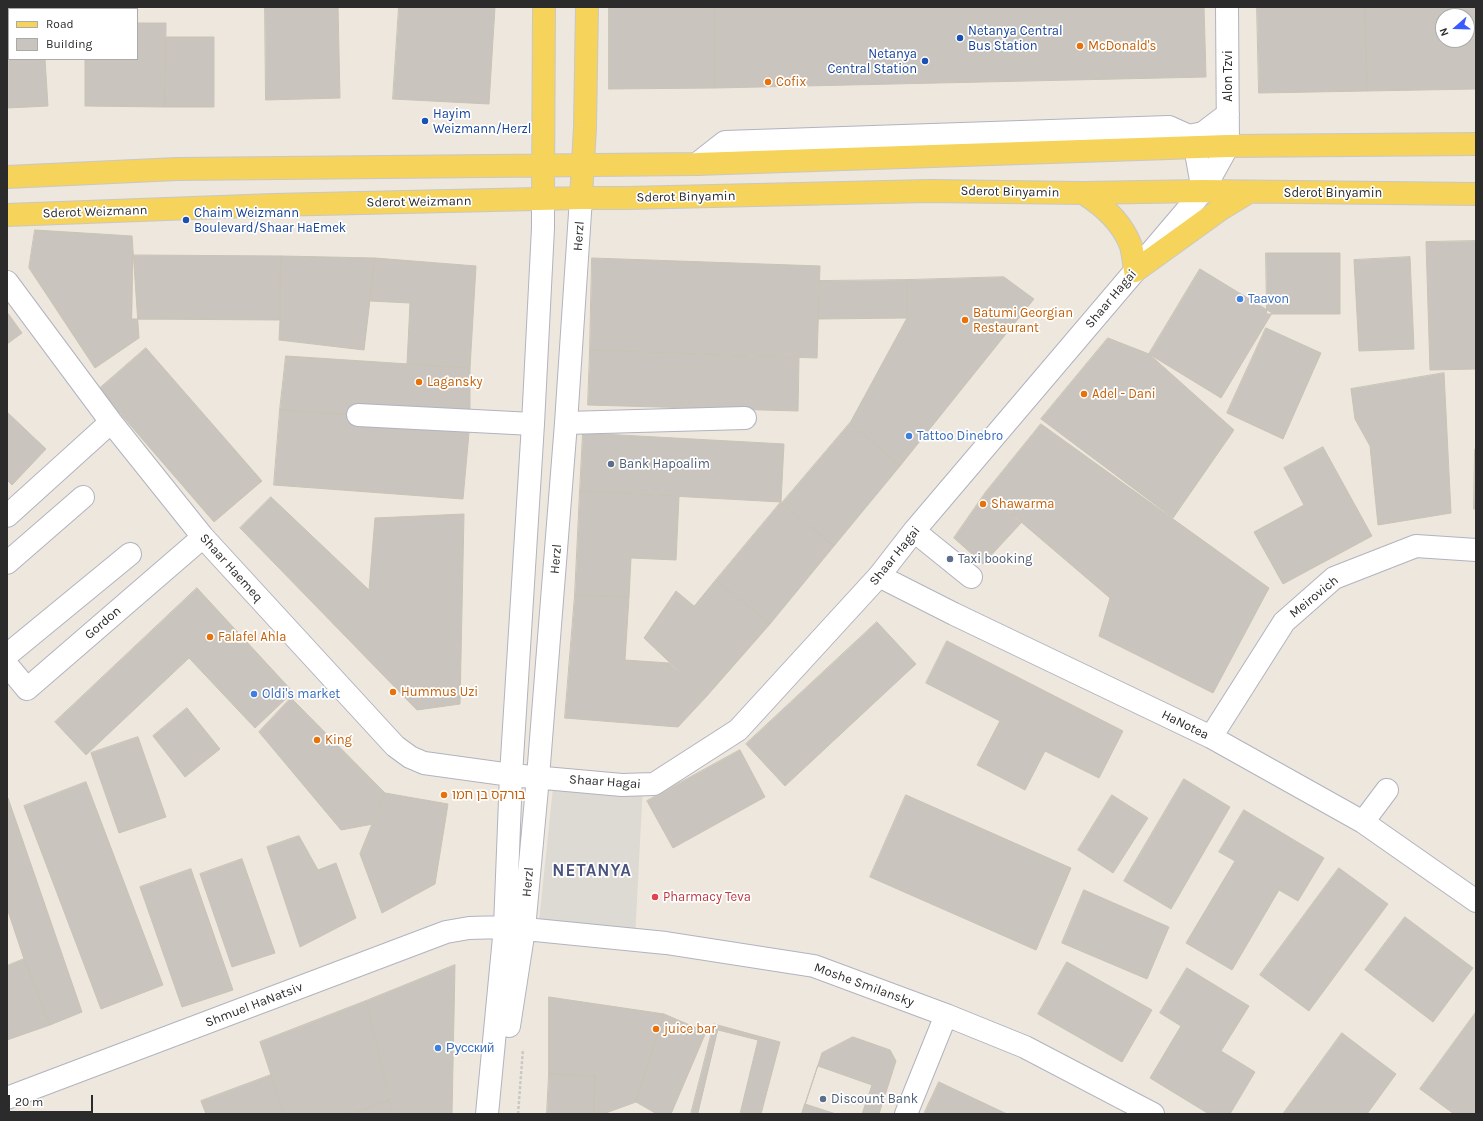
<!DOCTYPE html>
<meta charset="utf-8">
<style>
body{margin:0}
#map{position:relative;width:1483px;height:1121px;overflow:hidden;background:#eee7dd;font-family:Karla,sans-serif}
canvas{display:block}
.frame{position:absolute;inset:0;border:8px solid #2b2b2b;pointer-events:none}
.legend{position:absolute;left:8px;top:8px;width:130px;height:52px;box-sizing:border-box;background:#fff;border:1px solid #aaa;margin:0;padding:5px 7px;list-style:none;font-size:12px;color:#2b2b2b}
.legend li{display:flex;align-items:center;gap:8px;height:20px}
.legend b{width:20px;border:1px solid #aaa}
.north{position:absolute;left:1435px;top:8px;width:40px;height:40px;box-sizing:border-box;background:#fff;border:1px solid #aaa;border-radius:50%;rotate:250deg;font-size:11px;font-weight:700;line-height:16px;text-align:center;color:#2b2b2b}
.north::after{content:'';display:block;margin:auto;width:14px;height:18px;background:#395bff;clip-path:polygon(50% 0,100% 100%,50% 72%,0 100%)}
.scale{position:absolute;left:8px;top:1095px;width:85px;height:18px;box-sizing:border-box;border:2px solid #2b2b2b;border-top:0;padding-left:5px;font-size:12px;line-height:14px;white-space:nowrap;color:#2b2b2b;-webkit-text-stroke:3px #fff;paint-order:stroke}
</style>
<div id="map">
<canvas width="1483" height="1121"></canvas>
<div class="frame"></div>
<ul class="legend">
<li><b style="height:5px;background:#f6d35a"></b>Road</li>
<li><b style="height:11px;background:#c9c4bd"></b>Building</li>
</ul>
<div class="north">N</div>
<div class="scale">20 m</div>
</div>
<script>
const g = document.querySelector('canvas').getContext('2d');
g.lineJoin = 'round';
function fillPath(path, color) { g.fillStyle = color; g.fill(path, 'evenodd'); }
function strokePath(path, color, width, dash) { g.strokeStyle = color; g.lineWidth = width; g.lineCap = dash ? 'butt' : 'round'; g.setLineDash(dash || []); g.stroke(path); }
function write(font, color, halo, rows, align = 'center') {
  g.font = font + ' Karla,"Noto Sans Hebrew",sans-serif'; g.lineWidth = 3.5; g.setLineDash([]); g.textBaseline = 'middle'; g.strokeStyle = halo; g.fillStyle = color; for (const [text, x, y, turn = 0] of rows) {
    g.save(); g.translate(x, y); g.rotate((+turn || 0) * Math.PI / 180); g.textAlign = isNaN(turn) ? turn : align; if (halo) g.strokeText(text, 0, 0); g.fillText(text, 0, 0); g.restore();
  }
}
const plaza = new Path2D(`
 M554,778L643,785L635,939L538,931Z`);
const building = new Path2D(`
 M265,7H338L340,98L266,100Z
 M399,7H495L489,104L393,99Z
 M609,7H715V88L609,89Z
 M715,7H1204L1206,77L715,88Z
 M1257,7H1365L1367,91L1259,93Z
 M1365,7H1476V89L1367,91ZM1443,16H1467V40H1443Z
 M7,10H9V59H45L48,106L7,108Z
 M137,23H166L165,107L85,106V59H137Z
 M166,37H214V107H165Z
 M35,230L132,236L139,338L95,368L29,268Z
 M1476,241V369L1430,370L1426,242Z
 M1266,253H1340V314H1267Z
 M133,255L281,256L280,320L132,319Z
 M281,256L375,258L364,350L279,340L280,320Z
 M1410,257L1414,349L1359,351L1354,260Z
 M375,258L476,266L470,368L407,364L410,303L370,301Z
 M592,258L820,266L817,358L590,350Z
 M1200,269L1272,313L1221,398L1149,354Z
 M1004,277L1034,299L900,466L850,423L907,318V280Z
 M907,280V318L818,319L819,281Z
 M7,312L22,333L7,344Z
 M1266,328L1321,353L1283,439L1227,413Z
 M1108,338L1149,354L1234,430L1173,518L1041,419Z
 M146,348L262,481L214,522L99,389Z
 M590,350L799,358L798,411L588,405Z
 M286,356L470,368V422L280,410Z
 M1444,373L1451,513L1378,525L1370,446L1355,419L1351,389Z
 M280,410L470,422L463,499L274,485Z
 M7,412L46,449L12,485L7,480Z
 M850,423L900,466L834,546L782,503Z
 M1041,424L1269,588L1213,693L1099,636L1110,598L986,492Z
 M583,433L784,444L781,502L580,491Z
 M1323,447L1372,536L1283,584L1254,532L1304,505L1284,468Z
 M1475,449H1476V509H1474Z
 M580,491L679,496L676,560L631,558L629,597L575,595Z
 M986,492L1021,523L983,564L954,538Z
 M271,497L369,590L375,518L464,514L460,704L417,710L240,528Z
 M781,502L834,546L770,624L716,580Z
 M716,580L770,624L706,697L644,638L676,591L694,606Z
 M197,588L293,692L255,728L189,658L86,755L55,722Z
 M575,595L629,597L625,660L669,663L706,697L678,727L565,718Z
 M877,622L916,664L785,786L746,744Z
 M947,641L1123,731L1099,778L1045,751L1025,790L977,765L1000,721L926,683Z
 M291,698L385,793L373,824L341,830L259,732Z
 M187,708L220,749L185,777L153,736Z
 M138,737L166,817L119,833L91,753Z
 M740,750L765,797L673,848L647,801Z
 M1184,779L1230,807L1171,909L1124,881Z
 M86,782L163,985L101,1009L24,806Z
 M385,793L448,804L435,884L382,913L360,854Z
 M906,795L1071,868L1036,950L870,877Z
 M1112,795L1148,818L1113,873L1078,850Z
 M7,798H8L82,1012L50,1025L24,959L7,908Z
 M1244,810L1324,858L1298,901L1279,890L1232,970L1186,943L1235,861L1219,852Z
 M299,836L318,870L336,863L356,918L300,947L267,847Z
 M242,859L275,953L232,967L200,874Z
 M1339,868L1388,904L1309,1011L1260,975Z
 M191,869L233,990L182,1007L140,887Z
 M1084,890L1169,927L1147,979L1062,943Z
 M1405,917L1473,968L1433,1022L1365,970Z
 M24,959L50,1025L7,1040V966Z
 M1067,962L1152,1010L1122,1062L1038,1014Z
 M455,965L452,1114H393L366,1001Z
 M1187,968L1249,1006L1221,1051L1255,1072L1230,1114H1209L1150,1078L1181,1026L1160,1013Z
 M549,997L664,1014L636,1102L603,1114H594L595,1076L549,1074Z
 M366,1001L390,1100L350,1114H284L260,1042Z
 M1476,1012V1114H1454L1420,1089Z
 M664,1014L706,1032L671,1114H657L636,1102Z
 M714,1024L780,1042L761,1114H691Z
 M718,1030L758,1040L740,1114H698Z
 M1342,1033L1396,1074L1367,1114H1283Z
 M853,1037L890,1050L896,1061L879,1114H802L822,1053Z
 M818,1066L872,1085L862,1114H802Z
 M549,1074L595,1076L594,1114H547Z
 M271,1075L284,1114H206L201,1101Z
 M939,1082L1007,1114H924Z
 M390,1100L393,1114H350Z
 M805,1104L836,1114H802Z`);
const path = new Path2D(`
 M518,1114L523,1049`);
const minor = new Path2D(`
 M1189,136L1203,133L1228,114
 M697,164L725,142L1169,127L1189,136L1195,147L1203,191
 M7,282L111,422L203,537L395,746L410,757L424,763L511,775L622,785L654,784L738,730L879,576L914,531L1203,191L1228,146L1227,7
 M358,415L533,424
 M566,423L745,418
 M7,516L111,422
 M914,531L971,577
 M7,563L83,497
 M879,576L954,614L1211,737L1363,822L1476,901
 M7,655L130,554
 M7,665L27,689L203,537
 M1211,737L1284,622L1334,578L1416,546L1476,550
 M1363,822L1387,790
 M509,1026L524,929L538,777L566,423L581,198
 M7,1098L446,932L469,928L505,927L666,943L814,966L946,1015L1025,1047L1153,1114
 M487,1114L505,927L511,775L533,424L543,228V199
 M906,1114L946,1015`);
const major = new Path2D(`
 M7,177L177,169L697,164L1228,146L1476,144
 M1083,193C1104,206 1122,222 1131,246C1133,254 1134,263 1135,271L1221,209L1249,192
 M581,198L585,127L587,7
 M543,199L544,7
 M7,215L273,205L581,198H627L929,191L1083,193L1203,191L1476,194`);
const markers = [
 [960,38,4,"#1a4fb4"],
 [1080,46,4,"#e8710a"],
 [925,61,4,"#1a4fb4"],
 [768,82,4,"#e8710a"],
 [425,121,4,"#1a4fb4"],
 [186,220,4,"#1a4fb4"],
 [1240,299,4,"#3f7fe0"],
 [965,320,4,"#e8710a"],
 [419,382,4,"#e8710a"],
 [1084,394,4,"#e8710a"],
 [909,436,4,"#3f7fe0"],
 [611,464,4,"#5c6f8a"],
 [983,504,4,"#e8710a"],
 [950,559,4,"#5c6f8a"],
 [210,637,4,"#e8710a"],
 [393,692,4,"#e8710a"],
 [254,694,4,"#3f7fe0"],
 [317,740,4,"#e8710a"],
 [444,795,4,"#e8710a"],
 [655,897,4,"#e0444e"],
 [656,1029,4,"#e8710a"],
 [438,1048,4,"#3f7fe0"],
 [823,1099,4,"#5c6f8a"]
];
const transitNames = [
 ["Netanya Central",968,31],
 ["Bus Station",968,46],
 ["Netanya",917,54,"right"],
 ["Central Station",917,69,"right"],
 ["Hayim",433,114],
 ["Weizmann/Herzl",433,129],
 ["Chaim Weizmann",194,213],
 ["Boulevard/Shaar HaEmek",194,228]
];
const foodNames = [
 ["McDonald's",1088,46],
 ["Cofix",776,82],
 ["Batumi Georgian",973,313],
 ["Restaurant",973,328],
 ["Lagansky",427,382],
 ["Adel - Dani",1092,394],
 ["Shawarma",991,504],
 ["Falafel Ahla",218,637],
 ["Hummus Uzi",401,692],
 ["King",325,740],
 ["בורקס בן חמו",452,795],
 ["juice bar",664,1029]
];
const streetNames = [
 ["Alon Tzvi",1228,76,-90],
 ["Sderot Binyamin",1010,192,1],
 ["Sderot Binyamin",1333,193],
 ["Sderot Binyamin",686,197,-1],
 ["Sderot Weizmann",419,202,-1],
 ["Sderot Weizmann",95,212,-2],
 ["Herzl",579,236,-86],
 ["Shaar Hagai",1111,299,-50],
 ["Shaar Hagai",895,556,-51],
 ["Herzl",556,559,-85],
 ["Shaar Haemeq",231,568,48],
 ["Meirovich",1314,597,-39],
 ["Gordon",103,623,-41],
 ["HaNotea",1185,725,26],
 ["Shaar Hagai",605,782,4],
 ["Herzl",528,882,-85],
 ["Moshe Smilansky",864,985,20],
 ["Shmuel HaNatsiv",254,1005,-21]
];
const shopNames = [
 ["Taavon",1248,299],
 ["Tattoo Dinebro",917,436],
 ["Oldi's market",262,694],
 ["Русский",446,1048]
];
const serviceNames = [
 ["Bank Hapoalim",619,464],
 ["Taxi booking",958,559],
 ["Discount Bank",831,1099]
];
const healthNames = [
 ["Pharmacy Teva",663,897]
];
const districtNames = [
 ["NETANYA",592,871]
];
fillPath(plaza, '#dddad4');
fillPath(building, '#c9c4bd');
strokePath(building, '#c9c3b6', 1);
strokePath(minor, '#b1b3bf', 24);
strokePath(major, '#c8c8c8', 24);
strokePath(path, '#c8c8c8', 2.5, [3, 2]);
strokePath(minor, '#fff', 22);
strokePath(major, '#f6d35a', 22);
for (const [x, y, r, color] of markers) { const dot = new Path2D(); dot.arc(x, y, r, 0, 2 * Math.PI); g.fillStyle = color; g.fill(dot); strokePath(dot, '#fff', 1.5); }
write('13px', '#164399', '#fff', transitNames, 'left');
write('13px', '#c56008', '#fff', foodNames, 'left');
write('13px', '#2b2b2b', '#fff', streetNames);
write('13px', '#366cbe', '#fff', shopNames, 'left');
write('13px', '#4e5e75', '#fff', serviceNames, 'left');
write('13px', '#be3a42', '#fff', healthNames, 'left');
g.letterSpacing = '1px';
write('bold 17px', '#4a527e', '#fff', districtNames);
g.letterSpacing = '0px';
</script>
